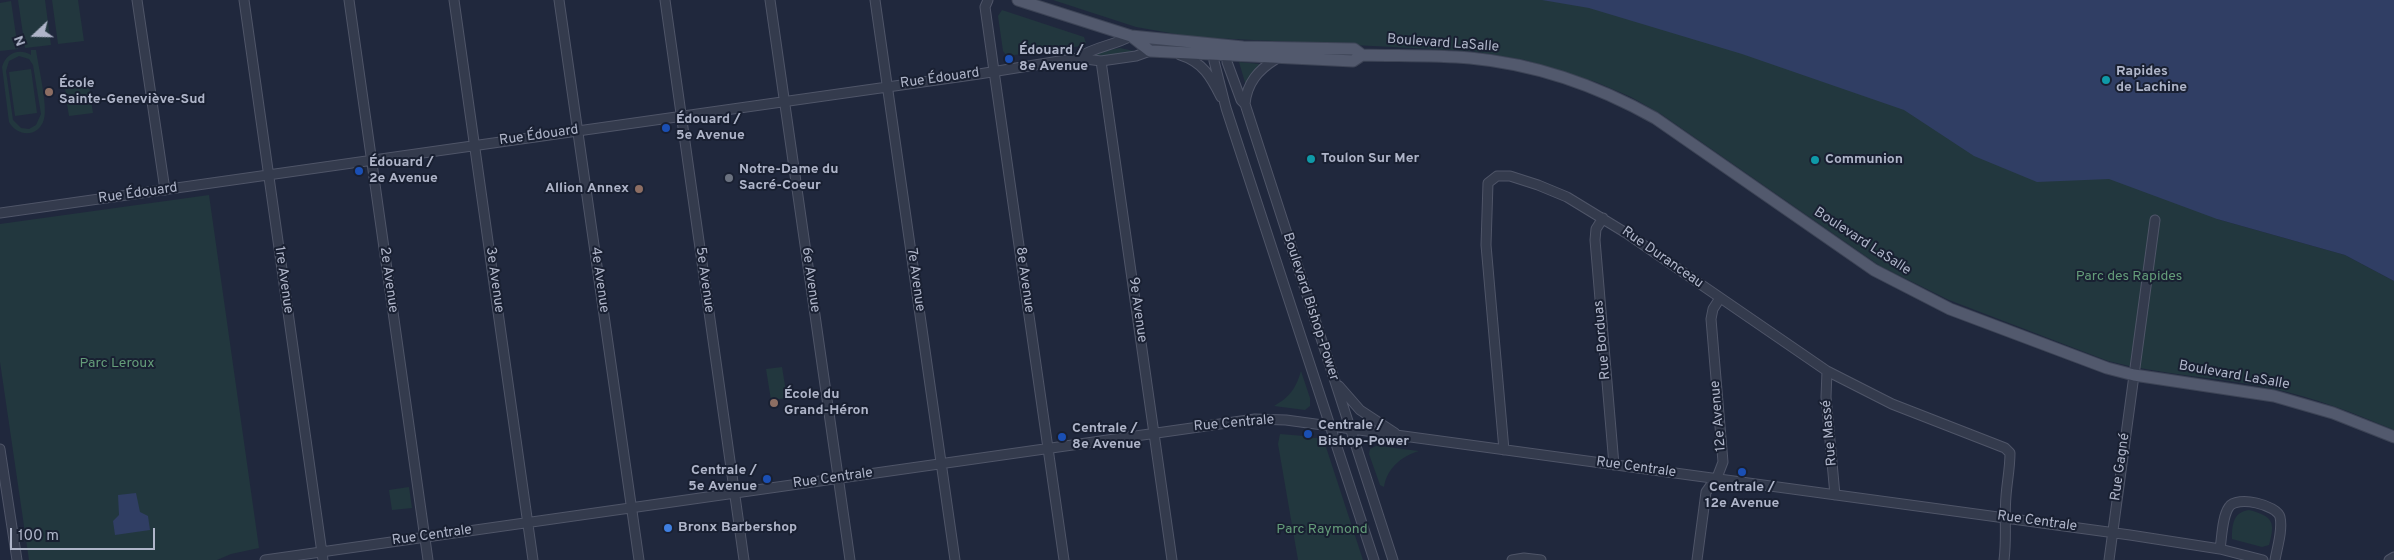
<!DOCTYPE html>
<meta charset="utf-8">
<style>
body{margin:0}
#map{position:relative;width:2394px;height:560px;overflow:hidden;background:#20283d;font-family:Overpass,sans-serif}
canvas{display:block}
.north{position:absolute;left:10px;top:10px;width:50px;height:50px;-webkit-text-stroke:4px #192032;paint-order:stroke;rotate:249deg;font-size:14px;font-weight:700;line-height:20px;text-align:center;color:#afb5c9}
.north::after{content:'';display:block;margin:auto;width:18px;height:22px;background:#afb5c9;clip-path:polygon(50% 0,100% 100%,50% 72%,0 100%)}
.scale{position:absolute;left:10px;top:528px;width:145px;height:22px;box-sizing:border-box;border:2px solid #afb5c9;border-top:0;padding-left:6px;font-size:15px;line-height:18px;white-space:nowrap;color:#afb5c9;-webkit-text-stroke:4px #192032;paint-order:stroke}
</style>
<div id="map">
<canvas width="2394" height="560"></canvas>
<div class="north">N</div>
<div class="scale">100 m</div>
</div>
<script>
const g = document.querySelector('canvas').getContext('2d');
g.lineJoin = 'round';
function fillPath(path, color) { g.fillStyle = color; g.fill(path, 'evenodd'); }
function strokePath(path, color, width, dash) { g.strokeStyle = color; g.lineWidth = width; g.lineCap = dash ? 'butt' : 'round'; g.setLineDash(dash || []); g.stroke(path); }
function write(font, color, halo, rows, align = 'center') {
  g.font = font + ' Overpass,sans-serif'; g.lineWidth = 4; g.setLineDash([]); g.textBaseline = 'middle'; g.strokeStyle = halo; g.fillStyle = color; for (const [text, x, y, turn = 0] of rows) {
    g.save(); g.translate(x, y); g.rotate((+turn || 0) * Math.PI / 180); g.textAlign = isNaN(turn) ? turn : align; if (halo) g.strokeText(text, 0, 0); g.fillText(text, 0, 0); g.restore();
  }
}
const green = new Path2D(`
 M18,0H45L51,45L25,48Z
 M52,0H78L84,41L58,44Z
 M1053,0H2394L2217,219L2345,255L2394,281V430C2354,413 2313,397 2270,388C2217,377 2161,375 2108,361L1949,300L1880,266L1661,114L1631,97L1596,82L1525,60L1472,51L1193,37L1136,27Z
 M11,1L18,49L0,51V3Z
 M1002,10L1084,37L1086,43L1082,46L1007,56L1003,51L998,16Z
 M1120,48L1134,51L1104,56L1094,55V53Z
 M31,50H36C38,65 48,106 44,119C39,138 17,137 9,122L2,67C6,53 19,48 31,55ZM19,56L29,59L33,65L41,114L36,125L29,129L21,128L13,120L6,71L9,61Z
 M1239,62L1260,64L1251,75L1246,86Z
 M31,69L37,113L15,116L9,72Z
 M89,85L91,98L67,101L65,89Z
 M91,100L93,113L69,116L67,104Z
 M209,195L259,548L231,554L217,560H29L0,362V224Z
 M782,367L787,398L771,400L766,369Z
 M1301,371L1310,398V406L1305,410L1274,406C1290,397 1296,388 1301,371Z
 M1280,434L1304,436L1305,438H1319L1324,441L1363,560H1298L1278,444Z
 M1376,446H1379L1419,451C1402,456 1387,468 1384,487L1380,485L1369,454L1370,449Z
 M409,487L412,508L392,510L389,490Z
 M2249,510C2272,516 2276,521 2269,545L2262,547L2232,539C2232,525 2233,512 2249,510Z`);
const water = new Path2D(`
 M1542,0H2394V281L2345,255L2217,219L2109,179L2037,182L1974,156L1904,110L1742,54L1589,8Z
 M136,493L140,512L148,516L150,530L115,535L113,521L119,515L118,495Z`);
const minor = new Path2D(`
 M137,0L165,190
 M244,0L323,560
 M349,0L428,560
 M454,0L533,560
 M559,0L639,560
 M665,0L744,560
 M770,0L850,560
 M875,0L955,560
 M988,0L985,7L994,71L1064,560
 M1215,48L1214,61L1226,108L1374,560
 M1227,50V62L1241,100L1245,104L1393,560
 M1180,55C1203,62 1211,77 1221,97
 M1078,58C1095,46 1113,46 1131,36
 M1101,61L1172,560
 M1245,104C1247,83 1258,70 1276,59
 M0,213L979,74L1078,58L1101,61L1136,56L1150,51
 M1603,218L1596,229L1595,240L1614,465
 M1827,371L1826,397L1835,495
 M1339,386L1360,410L1395,433
 M0,449L17,560
 M1504,450L1486,245L1488,183L1497,176H1510L1538,185L1567,197L1626,233L1827,371L1892,404L2005,448L2010,453C2010,468 2007,482 2006,496C2004,519 2007,537 2004,560
 M2220,549C2222,537 2222,517 2229,507C2237,495 2277,505 2280,517C2283,530 2277,548 2275,560
 M265,560L1255,419L1286,420L1330,426L2130,535L2220,549L2263,560
 M1512,560L1524,558L1541,560
 M1697,560L1706,492L1718,475L1723,462L1711,319L1713,309L1720,298
 M2109,560L2155,220
 M2389,560L2394,557`);
const major = new Path2D(`
 M1018,0L1131,36L1243,47L1354,49L1362,55C1398,56 1434,55 1470,58C1535,64 1598,86 1655,118L1874,270L1950,309L2107,368L2134,375L2274,396L2333,413L2394,437
 M1131,36L1150,51L1353,61L1362,55`);
const markers = [
 [1009,59,5,"#1a4fb4"],
 [2106,80,5,"#0f9aa8"],
 [49,92,5,"#8d6e63"],
 [666,128,5,"#1a4fb4"],
 [1311,159,5,"#0f9aa8"],
 [1815,160,5,"#0f9aa8"],
 [359,171,5,"#1a4fb4"],
 [729,178,5,"#6b7280"],
 [639,189,5,"#8d6e63"],
 [774,403,5,"#8d6e63"],
 [1308,434,5,"#1a4fb4"],
 [1062,437,5,"#1a4fb4"],
 [1742,472,5,"#1a4fb4"],
 [767,479,5,"#1a4fb4"],
 [668,528,5,"#3f7fe0"]
];
const streetNames = [
 ["Boulevard LaSalle",1443,44,4],
 ["Rue Édouard",940,79,-8],
 ["Rue Édouard",539,136,-8],
 ["Rue Édouard",138,194,-8],
 ["Boulevard LaSalle",1862,242,33],
 ["Rue Duranceau",1662,258,35],
 ["1re Avenue",283,280,82],
 ["2e Avenue",388,280,82],
 ["3e Avenue",494,280,82],
 ["4e Avenue",599,280,82],
 ["5e Avenue",704,280,82],
 ["6e Avenue",810,280,82],
 ["7e Avenue",915,280,82],
 ["8e Avenue",1024,280,82],
 ["Boulevard Bishop-Power",1310,307,72],
 ["9e Avenue",1137,310,82],
 ["Rue Borduas",1603,340,-95],
 ["Boulevard LaSalle",2234,376,10],
 ["12e Avenue",1719,416,-95],
 ["Rue Centrale",1234,424,-5],
 ["Rue Massé",1830,433,-95],
 ["Rue Gagné",2121,467,-82],
 ["Rue Centrale",1636,468,8],
 ["Rue Centrale",833,479,-8],
 ["Rue Centrale",2037,522,8],
 ["Rue Centrale",432,536,-8]
];
const poiNames = [
 ["Édouard /",1019,51],
 ["8e Avenue",1019,67],
 ["Rapides",2116,72],
 ["de Lachine",2116,88],
 ["École",59,84],
 ["Sainte-Geneviève-Sud",59,100],
 ["Édouard /",676,120],
 ["5e Avenue",676,136],
 ["Toulon Sur Mer",1321,159],
 ["Communion",1825,160],
 ["Édouard /",369,163],
 ["2e Avenue",369,179],
 ["Notre-Dame du",739,170],
 ["Sacré-Coeur",739,186],
 ["Allion Annex",629,189,"right"],
 ["École du",784,395],
 ["Grand-Héron",784,411],
 ["Centrale /",1318,426],
 ["Bishop-Power",1318,442],
 ["Centrale /",1072,429],
 ["8e Avenue",1072,445],
 ["Centrale /",757,471,"right"],
 ["5e Avenue",757,487,"right"],
 ["Centrale /",1742,488,"center"],
 ["12e Avenue",1742,504,"center"],
 ["Bronx Barbershop",678,528]
];
const parkNames = [
 ["Parc des Rapides",2129,277],
 ["Parc Leroux",117,364],
 ["Parc Raymond",1322,530]
];
fillPath(green, '#22373e');
fillPath(water, '#303e64');
strokePath(minor, '#4f5568', 11);
strokePath(major, '#3d4456', 13);
strokePath(minor, '#343b4d', 9);
strokePath(major, '#52596d', 11);
for (const [x, y, r, color] of markers) { const dot = new Path2D(); dot.arc(x, y, r, 0, 2 * Math.PI); g.fillStyle = color; g.fill(dot); strokePath(dot, '#192032', 2); }
write('14px', '#afb5c9', '#192032', streetNames);
write('bold 14px', '#afb5c9', '#192032', poiNames, 'left');
write('14px', '#649c79', '#192032', parkNames);
</script>
